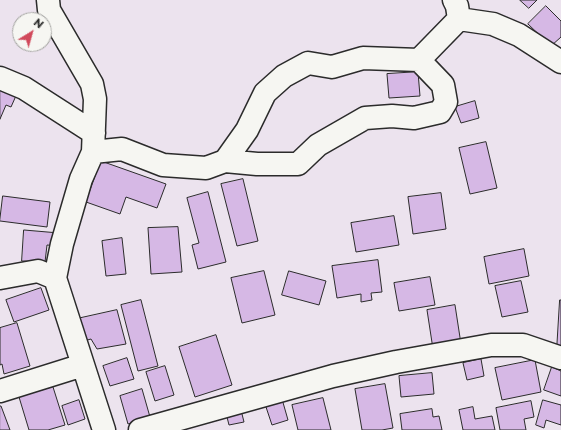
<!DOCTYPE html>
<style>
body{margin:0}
#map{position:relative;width:561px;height:430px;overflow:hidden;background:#ece3ee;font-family:"Playpen Sans",sans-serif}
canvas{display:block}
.north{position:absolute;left:12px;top:12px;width:40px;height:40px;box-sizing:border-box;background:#f6f6f2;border:1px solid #a5a5a2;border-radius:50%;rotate:37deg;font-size:11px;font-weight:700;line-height:16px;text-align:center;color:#2b2b2b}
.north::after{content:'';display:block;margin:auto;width:14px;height:18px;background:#d1495b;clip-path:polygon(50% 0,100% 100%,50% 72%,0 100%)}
</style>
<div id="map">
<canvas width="561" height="430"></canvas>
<div class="north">N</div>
</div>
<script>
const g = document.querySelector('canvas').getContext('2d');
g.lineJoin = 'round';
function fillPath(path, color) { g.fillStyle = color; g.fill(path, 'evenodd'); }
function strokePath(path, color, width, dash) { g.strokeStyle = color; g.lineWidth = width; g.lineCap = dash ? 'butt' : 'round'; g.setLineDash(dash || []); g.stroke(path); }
const building = new Path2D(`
 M520,0H537L529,8Z
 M546,6L561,21V37L551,46L528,24Z
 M418,72L420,96L389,98L387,74Z
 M0,81L19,89L11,107L6,105L0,119Z
 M475,101L479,118L461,123L455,107Z
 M486,142L497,188L470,194L459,148Z
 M101,161L166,184L157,208L126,197L120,214L86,202Z
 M243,179L258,241L237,246L221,184Z
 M208,192L226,262L198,269L192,245L199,243L187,198Z
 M441,193L446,229L413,234L408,197Z
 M3,196L50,202L47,227L0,221Z
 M394,216L399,245L356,252L351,223Z
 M178,227L182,272L151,274L148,228Z
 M24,230L59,233L58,246L47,245L45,262L22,261Z
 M122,238L126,274L106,276L102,241Z
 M524,249L529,276L489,284L484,257Z
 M378,260L382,292L371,293L372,300L361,302V294L337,298L332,266Z
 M264,271L275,315L242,323L231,278Z
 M289,271L326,281L319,305L282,295Z
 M430,277L435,305L399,311L394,283Z
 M521,281L528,312L502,317L495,286Z
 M41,288L49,310L14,322L6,300Z
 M141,300L158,366L138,371L121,305Z
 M560,300H561V350H557Z
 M455,305L461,344L433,349L427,310Z
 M117,310L126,344L97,349L91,339L80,342L72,320Z
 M17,323L30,366L4,374L2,364L0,365V328Z
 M216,335L232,385L195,397L179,347Z
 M127,358L134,379L110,386L103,366Z
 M481,359L484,376L467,380L463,363Z
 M535,360L541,392L502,400L495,368Z
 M165,366L174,395L155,401L146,372Z
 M552,367L561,371V396L544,390Z
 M432,373L434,394L401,397L399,376Z
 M385,384L393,428L382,430H362L355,389Z
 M53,387L65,425L48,430H29L19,397Z
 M142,389L150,417L128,424L120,396Z
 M323,398L331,430H298L292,405Z
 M282,399L288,420L272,425L265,404Z
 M79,400L85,419L68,425L62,406Z
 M543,400L561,405V425L546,420L544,428L536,425Z
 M531,401L534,417L524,419L526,430H500L496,408Z
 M0,406H1L10,430H0Z
 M473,407L475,419L492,416L495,430H463L459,410Z
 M432,409L433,417L439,416L442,430H402L400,414Z
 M241,410L244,422L229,425L226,413Z`);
const street = new Path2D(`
 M48,0L49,10L92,84L95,99L93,152L81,179L62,244L55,278
 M454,0L457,6L459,19
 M419,60L459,19L493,24L519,35L561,62
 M0,78L24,88L94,133
 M93,152L122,149L163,165L206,168L225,161L257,164H298L318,145L365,118L392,116L414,118L440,112L446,102L443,85L419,60L363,58L332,67L308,63L284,76L265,93L247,130L225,161
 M0,278L38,271L55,278L104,430
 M0,391L83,365
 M140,430L333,376L396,362L491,345H523L561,358`);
fillPath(building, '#d6b8e5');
strokePath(building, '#2b2b2b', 1);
strokePath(street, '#2b2b2b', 25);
strokePath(street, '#f6f6f2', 22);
</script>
